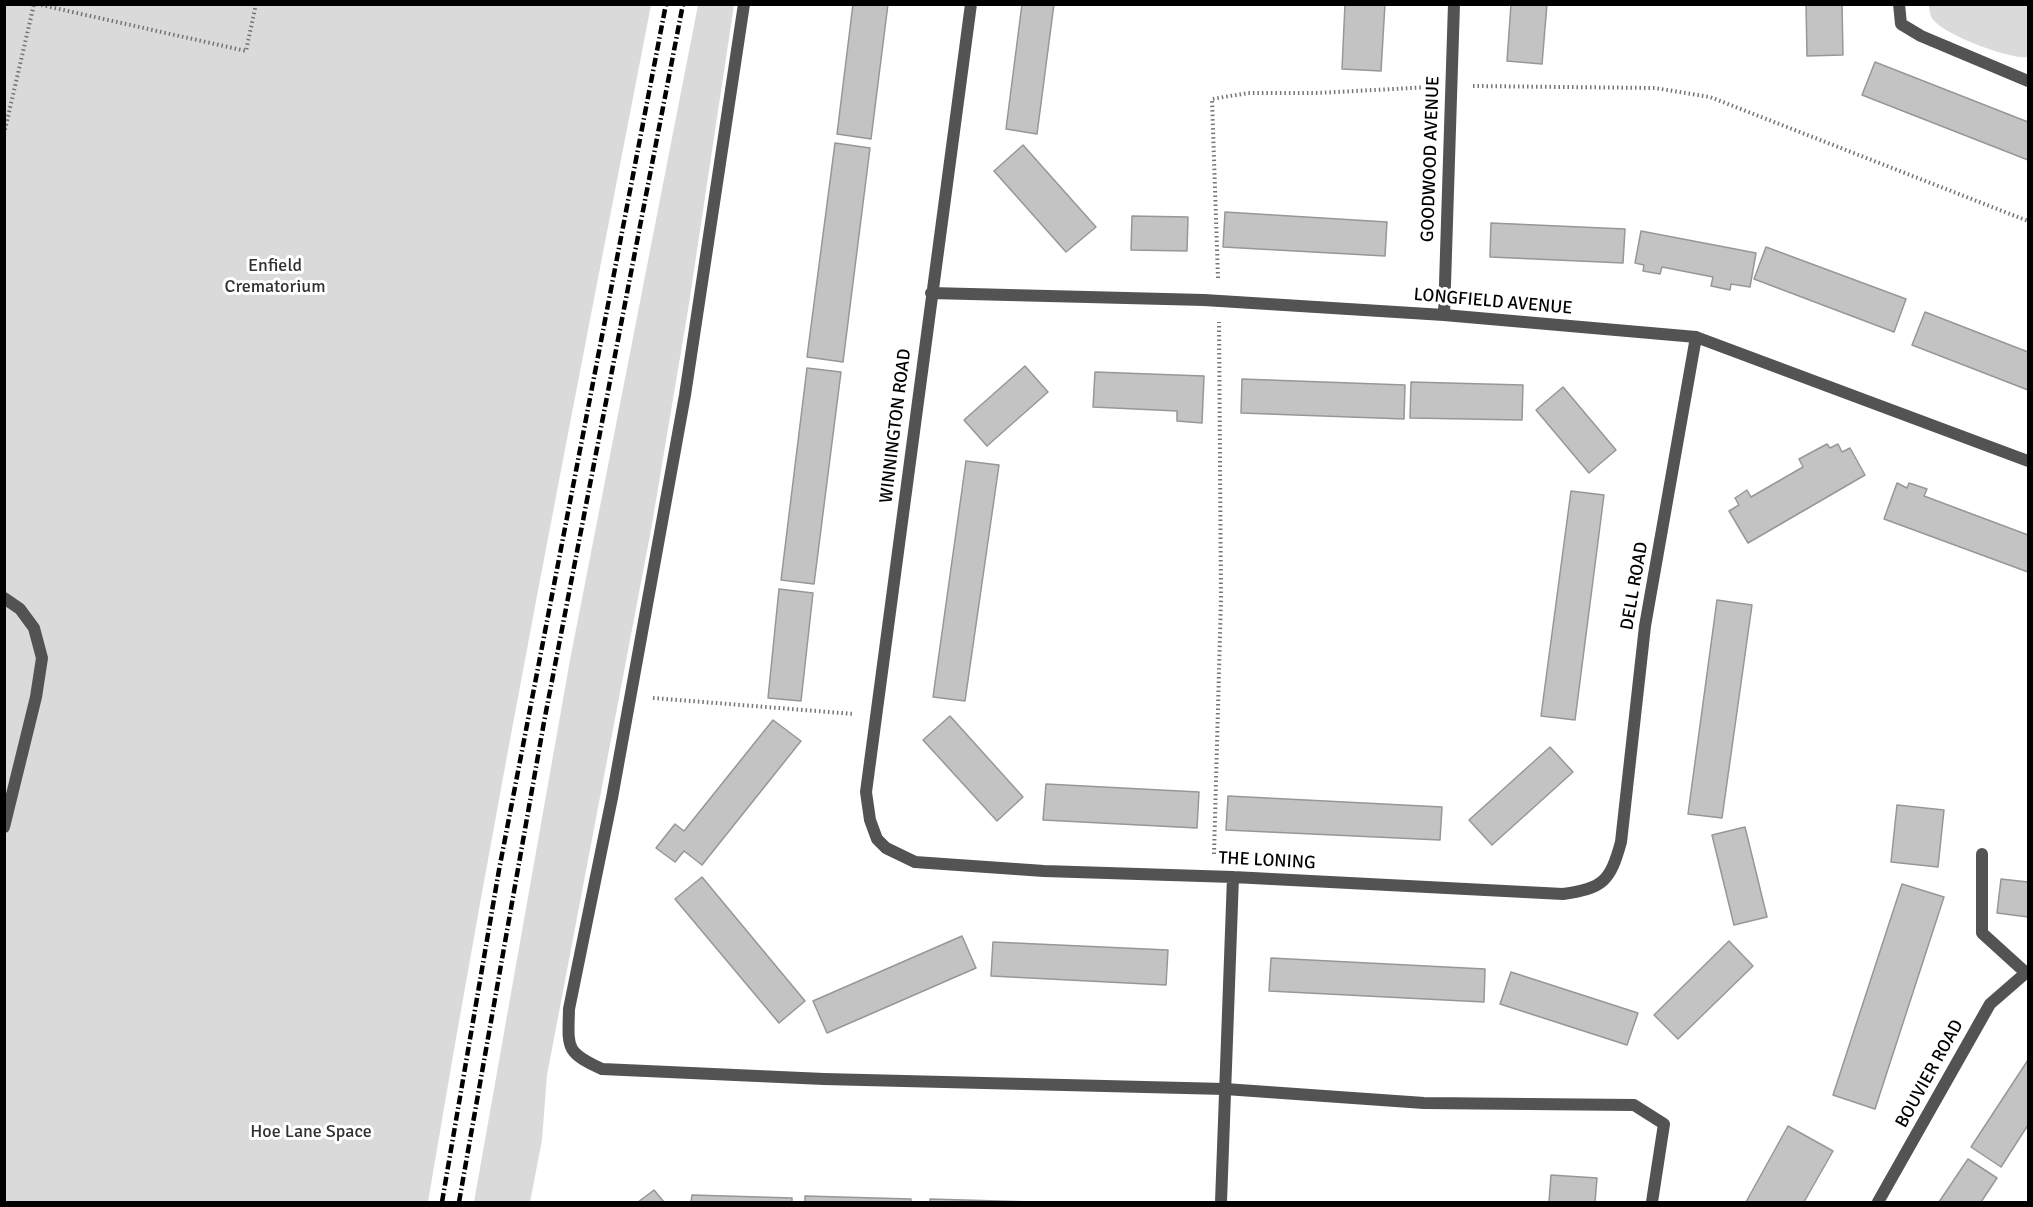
<!DOCTYPE html>
<style>
body{margin:0}
#map{position:relative;width:2033px;height:1207px;overflow:hidden;background:#fff;font-family:Signika,sans-serif}
canvas{display:block}
.frame{position:absolute;inset:0;border:6px solid #000;pointer-events:none}
</style>
<div id="map">
<canvas width="2033" height="1207"></canvas>
<div class="frame"></div>
</div>
<script>
const g = document.querySelector('canvas').getContext('2d');
g.lineJoin = 'round';
function fillPath(path, color) { g.fillStyle = color; g.fill(path, 'evenodd'); }
function strokePath(path, color, width, dash) { g.strokeStyle = color; g.lineWidth = width; g.lineCap = dash ? 'butt' : 'round'; g.setLineDash(dash || []); g.stroke(path); }
function write(font, color, halo, rows, align = 'center') {
  g.font = font + ' Signika,sans-serif'; g.lineWidth = 6; g.setLineDash([]); g.textBaseline = 'middle'; g.strokeStyle = halo; g.fillStyle = color; for (const [text, x, y, turn = 0] of rows) {
    g.save(); g.translate(x, y); g.rotate((+turn || 0) * Math.PI / 180); g.textAlign = isNaN(turn) ? turn : align; if (halo) g.strokeText(text, 0, 0); g.fillText(text, 0, 0); g.restore();
  }
}
const green = new Path2D(`
 M5,5H651C574,403 495,802 428,1202H5Z
 M698,5H734L688,310L651,530L547,1075L542,1140L530,1202H474L570,660Z
 M1929,5H2028V57C2011,60 1941,34 1932,18C1930,15 1929,9 1929,5Z`);
const building = new Path2D(`
 M853,4H888L871,139L837,134Z
 M1022,4H1054L1037,134L1006,129Z
 M1345,4H1385L1381,71L1342,69Z
 M1511,4H1547L1542,64L1507,61Z
 M1806,4H1842L1843,55L1807,56Z
 M1875,62L2028,122V160L1862,95Z
 M835,143L870,148L843,362L807,357Z
 M1023,145L1096,227L1066,252L994,171Z
 M1225,212L1387,222L1385,256L1223,247Z
 M1132,216L1188,217L1187,251L1131,250Z
 M1491,223L1625,229L1623,263L1490,257Z
 M1641,231L1756,253L1750,287L1731,284L1730,290L1711,286L1713,277L1662,267L1660,274L1643,271L1644,265L1635,263Z
 M1766,247L1906,299L1894,332L1754,279Z
 M1925,312L2028,352V390L1912,345Z
 M1025,366L1048,392L987,446L964,420Z
 M807,368L841,372L814,584L781,580Z
 M1095,372L1204,376L1202,423L1177,421V411L1093,407Z
 M1242,379L1405,385L1404,419L1241,413Z
 M1411,382L1523,385L1522,420L1410,418Z
 M1563,387L1616,450L1589,473L1536,410Z
 M1827,444L1830,448L1838,444L1842,452L1850,448L1865,475L1748,543L1729,511L1739,505L1735,498L1747,490L1751,497L1803,467L1799,459Z
 M966,461L999,465L965,701L933,697Z
 M1897,483L1907,488L1909,483L1927,489L1924,496L2028,535V572L1884,519Z
 M1571,491L1604,495L1575,720L1541,716Z
 M779,589L813,593L801,701L768,698Z
 M1717,600L1752,605L1722,818L1688,814Z
 M950,716L1023,797L997,821L923,740Z
 M773,720L801,741L702,865L684,851L675,862L656,848L675,824L684,831Z
 M1550,747L1573,772L1492,845L1469,820Z
 M1046,784L1199,792L1197,828L1043,820Z
 M1228,796L1442,807L1440,840L1226,830Z
 M1897,805L1944,810L1938,867L1891,862Z
 M1745,827L1767,917L1734,925L1712,835Z
 M702,877L805,1001L779,1023L675,899Z
 M2001,879L2028,882V917L1997,913Z
 M1902,884L1944,897L1875,1109L1833,1095Z
 M962,936L976,968L827,1033L813,1001Z
 M1729,941L1753,966L1678,1039L1654,1015Z
 M993,942L1168,950L1166,985L991,976Z
 M1271,958L1485,969L1484,1002L1269,991Z
 M1511,972L1638,1013L1627,1045L1500,1004Z
 M2028,1060V1125L2001,1167L1971,1147Z
 M1788,1126L1833,1151L1804,1202H1746Z
 M1968,1159L1997,1178L1981,1202H1939Z
 M1551,1175L1597,1178L1595,1202H1549Z
 M654,1190L664,1202H638Z
 M692,1195L792,1198V1202H691Z
 M805,1196L911,1199V1202H805Z
 M930,1199L1033,1202H930Z`);
const path = new Path2D(`
 M37,4L246,51L256,4
 M1473,86L1655,88L1710,97L2028,221
 M4,134L34,4
 M1218,278L1212,99L1248,93H1318L1429,87
 M653,698L854,714
 M1214,854L1221,599L1219,322`);
const lane = new Path2D(`
 M744,4L685,395L612,798L569,1009C568,1048 565,1052 602,1069L824,1079L1225,1089L1424,1103L1634,1105L1664,1124L1652,1202
 M4,598L20,609L34,628L42,658L36,697L4,827`);
const street = new Path2D(`
 M971,4L866,792L870,820L877,839L886,848L915,862L1044,871L1233,877L1563,894C1603,888 1610,882 1621,842L1645,626L1696,337
 M1899,4L1901,24L1921,36L2028,81
 M931,293L1204,300L1444,315L1696,337L2028,461
 M1444,315L1454,4
 M1982,854V933L2025,972
 M1221,1202L1233,877
 M1878,1202L1990,1004L2028,971`);
const rail = new Path2D(`
 M442,1202L499,870L666,4
 M459,1202L544,722L683,4`);
const streetNames = [
 ["GOODWOOD AVENUE",1431,159,-88],
 ["LONGFIELD AVENUE",1493,302,5],
 ["WINNINGTON ROAD",896,426,-83],
 ["DELL ROAD",1635,586,-80],
 ["THE LONING",1267,861,3],
 ["BOUVIER ROAD",1930,1074,-61]
];
const parkNames = [
 ["Enfield",275,266],
 ["Crematorium",275,287],
 ["Hoe Lane Space",311,1132]
];
fillPath(green, '#dadada');
fillPath(building, '#c3c3c3');
strokePath(building, '#979797', 1.5);
strokePath(path, '#757575', 4, [1.5, 3]);
strokePath(lane, '#535353', 12);
strokePath(street, '#535353', 12);
strokePath(rail, '#000', 4.5, [9, 3, 1.5, 3]);
write('18px', '#000', '#fff', streetNames);
write('18px', '#313131', '#fff', parkNames);
</script>
